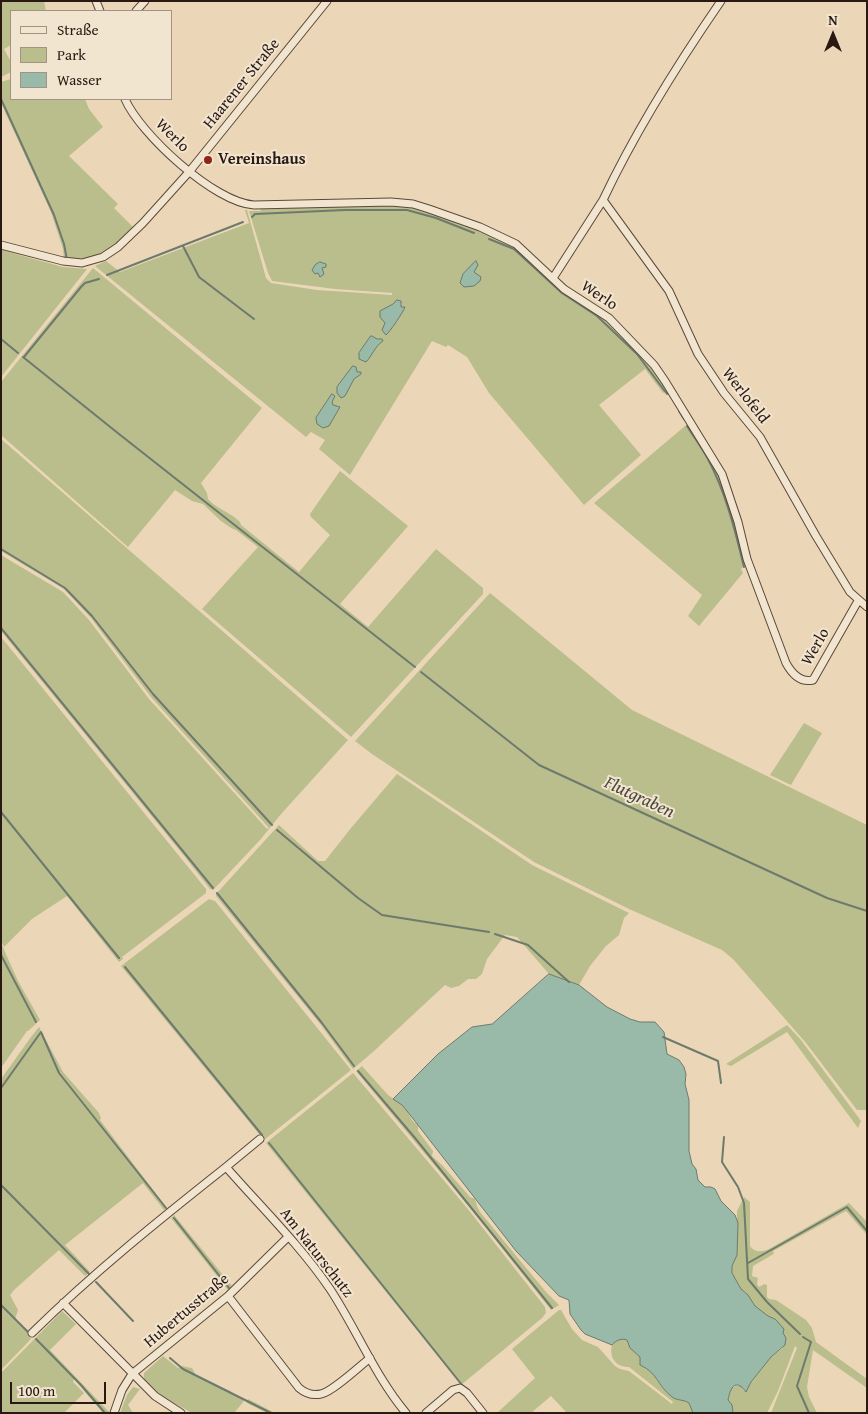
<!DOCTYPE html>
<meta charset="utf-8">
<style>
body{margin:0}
#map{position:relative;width:868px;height:1414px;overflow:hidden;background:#ebd7b7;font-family:"Gentium Book Plus",serif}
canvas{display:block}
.frame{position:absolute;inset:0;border:2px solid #2a1912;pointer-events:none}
.legend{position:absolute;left:10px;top:10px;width:162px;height:90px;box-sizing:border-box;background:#f2e5d0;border:1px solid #a29384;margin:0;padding:6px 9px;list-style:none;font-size:15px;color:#2a1912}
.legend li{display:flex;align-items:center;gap:10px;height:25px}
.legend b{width:25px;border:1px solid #a29384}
.north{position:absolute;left:808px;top:10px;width:50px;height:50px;-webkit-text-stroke:4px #f2e5d0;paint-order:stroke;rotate:0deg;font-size:14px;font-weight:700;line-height:20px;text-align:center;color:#2a1912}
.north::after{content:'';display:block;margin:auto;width:18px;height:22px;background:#2a1912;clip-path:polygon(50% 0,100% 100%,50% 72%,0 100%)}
.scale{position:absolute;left:10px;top:1382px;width:96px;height:22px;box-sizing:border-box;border:2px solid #2a1912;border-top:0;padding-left:6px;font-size:15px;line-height:18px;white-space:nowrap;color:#2a1912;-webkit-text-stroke:4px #f2e5d0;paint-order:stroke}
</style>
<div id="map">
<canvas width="868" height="1414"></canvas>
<div class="frame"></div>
<ul class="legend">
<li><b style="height:6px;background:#f2e5d0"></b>Straße</li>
<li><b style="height:14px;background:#babd8c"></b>Park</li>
<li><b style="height:14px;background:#99baa9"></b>Wasser</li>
</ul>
<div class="north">N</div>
<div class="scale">100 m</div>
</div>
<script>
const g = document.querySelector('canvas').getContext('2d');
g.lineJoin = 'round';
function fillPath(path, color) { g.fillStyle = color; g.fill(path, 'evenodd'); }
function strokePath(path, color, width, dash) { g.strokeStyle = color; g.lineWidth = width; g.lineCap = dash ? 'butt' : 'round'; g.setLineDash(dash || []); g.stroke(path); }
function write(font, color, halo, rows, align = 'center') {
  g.font = font + ' "Gentium Book Plus",serif'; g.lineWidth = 4; g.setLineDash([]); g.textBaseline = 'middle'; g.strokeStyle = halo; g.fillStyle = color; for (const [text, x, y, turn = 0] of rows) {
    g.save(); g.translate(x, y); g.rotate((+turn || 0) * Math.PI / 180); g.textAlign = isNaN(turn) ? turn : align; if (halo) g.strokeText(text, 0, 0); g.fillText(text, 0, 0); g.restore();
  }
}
const green = new Path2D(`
 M1,1H44L46,11H11V45L4,49L11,62V72L1,77Z
 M11,79V99H85L89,109L103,127L69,156L118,204L114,208L134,228C109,252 99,260 64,259L63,249L51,212L1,103V82Z
 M380,204L409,206L427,211L507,241L599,313L614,329L616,328L650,364L669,390L663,393L645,369L599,405L641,455L584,505L489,393L467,357L448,345L446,347L432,341L350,475L319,449L325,440L311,432L306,437L95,266L106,261L120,272L249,223L245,210H247L266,278L271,283L317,290L392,295V293L335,289L272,281L268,273L249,211H261L260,208Z
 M1,250L63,267L87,269L1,377Z
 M93,268L262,408L201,483L207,493L208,499C217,509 230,512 240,522L241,525L299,572L330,535L311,517L310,514L340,471L408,526L340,604L368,627L436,549L483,588V594L351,737L202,609L258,547L236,530L231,528L221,521L203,504L192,501L175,490L128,547L1,435V382Z
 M685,426H690C697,437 706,449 712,462C729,494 737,531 745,565L741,569L743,573L699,626L688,616L702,595L594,503Z
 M1,439L348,740L282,813L260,840L213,890L210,889L185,857L1,631V555L63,592L89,620L149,699L267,829L269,828L151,697L91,618L64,589L1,551Z
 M490,593L632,710L867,825V1110H857L806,1043L733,959L722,950L629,909L534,862L372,754L355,741Z
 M1,637L206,889V893L122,957L123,959L119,962L67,896L32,919L4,947L1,941Z
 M804,723L822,733L791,785L770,775Z
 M397,774L532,865L629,913L624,918L619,935L606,946L590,966L579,985L549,974L517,937L505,935L487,959L482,974L476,979H468L459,986L451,988L445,985L374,1051L353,1069L321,1025L216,896V894L279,825L318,861H325L351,828Z
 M209,899L215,901L351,1070L264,1140L121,966Z
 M1,943L18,981L40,1020L28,1031H27L1,1068Z
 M787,1025L801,1040L861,1121L858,1128L787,1032L731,1066L726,1064Z
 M39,1027L63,1072L99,1113L101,1118L100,1120L167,1208L164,1210L143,1183L65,1245L90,1272L85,1276L59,1250L15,1289L10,1295L18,1310L15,1319L30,1334L28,1336L31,1339L1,1370V1079L31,1037Z
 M362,1066L388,1095L402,1105L407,1111L412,1120L418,1126V1131L433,1151L432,1156L442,1165L470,1197L475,1199L477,1206L480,1212L546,1292L559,1305L551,1310L471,1209L356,1071Z
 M353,1073L467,1208L545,1307L546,1313L542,1318L461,1385L266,1143Z
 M744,1197L750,1202V1246C755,1253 762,1252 769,1249L849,1203L867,1222V1235L846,1211L773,1251L774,1253L772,1255L753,1266L752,1276L758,1278L757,1284L759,1287L764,1284L767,1285V1297L769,1299L776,1300L806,1320L812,1328L816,1342L867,1379V1388L813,1350L807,1387L809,1397L817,1413H771L797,1348L795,1346L778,1391L767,1413H733C732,1409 730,1405 728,1401C726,1393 733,1383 742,1386L744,1391L746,1389L771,1357L783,1348L775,1319L768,1316L755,1306L748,1295L741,1289L732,1273V1266L737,1255V1211Z
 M174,1215L232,1286L228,1290L171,1218Z
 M559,1310H561L572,1329L582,1340L598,1347L615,1366L620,1369L629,1371L672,1404L673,1402L629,1367C615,1367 609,1357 612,1345C616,1340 622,1338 627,1340L630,1348L640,1357V1365C659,1374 656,1384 671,1396C676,1401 683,1399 689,1403L693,1413H567L551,1396L531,1413H497L535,1378L512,1349Z
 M62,1311L76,1324L50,1350L110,1413H103L74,1379L73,1382L84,1393L64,1413H1V1373Z
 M163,1356L178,1368L182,1366L192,1368L196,1375L230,1391L244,1401L234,1413H192L163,1397L144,1379V1373Z
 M133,1387L140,1389L128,1405L133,1413H120L127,1395Z
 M248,1399L275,1413H267L247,1403Z`);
const water = new Path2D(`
 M476,261L478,265L474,272L481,277L480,281L474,286L464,287L460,283L463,274Z
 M320,262L326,264V267L322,268L324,274L320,277L318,273L315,274L312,270L315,265Z
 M397,300L401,301V307H405C404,311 389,333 386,335L382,330L385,323L380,317V311L393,304Z
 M371,336H372L377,339H382L383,341C375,346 372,356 366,362L359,359V353Z
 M353,366L356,367L357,372H361V374L354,379L345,396L341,398L337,393V387Z
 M332,394L335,396L332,402L333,405L340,407L329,426L323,428L317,424L316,418Z
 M549,974L579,985L607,1007L630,1019L640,1022H655L664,1032L667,1054L679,1060L684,1067L686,1074L685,1084L689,1100V1151L692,1164L696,1169L698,1180L705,1187H711L715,1189L721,1201L735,1215L738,1223L737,1255L732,1266V1273L741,1289L748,1295L755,1306L768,1316L775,1319L784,1329L783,1333L786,1338L785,1345L771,1357L751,1382L746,1392C744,1390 743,1387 740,1386C732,1381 729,1395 728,1400L732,1405L733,1413H693L689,1403C683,1399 676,1401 671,1396C657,1385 658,1373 640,1365V1357L630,1348L627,1340C622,1338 616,1340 612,1345L585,1334L581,1330L570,1314L569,1300L559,1296L516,1251L407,1111L402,1105L393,1099L438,1054L472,1027L492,1024Z`);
const stream = new Path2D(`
 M1,99L54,215L64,244L67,260
 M252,217L255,214L345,210H407L436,218L474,233
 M489,239L514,249L562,293L597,316L637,354L667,394
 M183,246L199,277L254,319
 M107,275L243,222
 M1,339L18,353
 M23,357L119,434L415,667
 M24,357L81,287L85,283L99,279
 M679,411L684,419
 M687,426C694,437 702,448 708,459C726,493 735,530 744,567
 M1,549L65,588L92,616L153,694L272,825
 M1,628L213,888
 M421,672L539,765L827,898L867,911
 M1,812L119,958
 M277,830L358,898L382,915L489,932
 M217,893L322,1023L354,1066
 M495,934L528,945L569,982
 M1,955L36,1022
 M125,967L262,1135
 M663,1037L718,1061L721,1083
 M358,1071L415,1138L552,1308
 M1,1088L41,1032L59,1073L166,1208
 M724,1137L722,1162L738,1187L744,1203L748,1279L767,1302L800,1334
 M269,1143L462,1385
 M1,1185L89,1274
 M174,1218L229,1288
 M748,1263L847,1207L867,1231
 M96,1282L133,1321
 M1,1305L28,1332
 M803,1337L811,1342L797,1386L809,1413
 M36,1339L81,1385L105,1413
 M170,1358L183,1369L271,1413`);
const minor = new Path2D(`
 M96,1L100,11
 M721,1C677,65 636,130 603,200L669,291L698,354L724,393L760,437L816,536L850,592L867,607
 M136,11L145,1
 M125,99C140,134 215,203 254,205L391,202L413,204L429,209L480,227L516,244L564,289L609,318L654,365L665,381L722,474L738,522L747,559L786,663C792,674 800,683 813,680L858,601
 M1,245L63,261L82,263L103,257L118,247L143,223L189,172L327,1
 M553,278L603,200
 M226,1167L260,1139
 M228,1296L299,1388C305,1393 312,1396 321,1394C332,1392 360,1366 370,1358
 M63,1303L155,1396L181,1413
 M32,1333C93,1273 159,1220 226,1167C261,1207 300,1245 330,1289C357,1330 375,1376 406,1413
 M114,1413L122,1390L132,1374L228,1296L288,1237
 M426,1413L453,1390L460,1388L467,1393L483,1413`);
const markers = [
 [208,160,5,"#8f2418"]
];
const streetNames = [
 ["Haarener Straße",242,84,-51],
 ["Werlo",172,136,45],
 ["Werlo",599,296,34],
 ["Werlofeld",745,396,52],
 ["Werlo",816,647,-60],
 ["Am Naturschutz",316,1253,52],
 ["Hubertusstraße",187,1311,-40]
];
const poiNames = [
 ["Vereinshaus",218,160]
];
const waterNames = [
 ["Flutgraben",639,798,25]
];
fillPath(green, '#babd8c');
fillPath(water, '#99baa9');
strokePath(water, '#6d7a6d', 1);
strokePath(stream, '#6d7a6d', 2);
strokePath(minor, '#5a483b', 9);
strokePath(minor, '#f2e5d0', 7);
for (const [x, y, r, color] of markers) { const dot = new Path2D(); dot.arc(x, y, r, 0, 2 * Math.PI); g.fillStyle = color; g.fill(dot); strokePath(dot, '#f2e5d0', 2); }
write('16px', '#2a1912', '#f2e5d0', streetNames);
write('bold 16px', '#2a1912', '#f2e5d0', poiNames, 'left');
write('italic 18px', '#4b493f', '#f2e5d0', waterNames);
</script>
